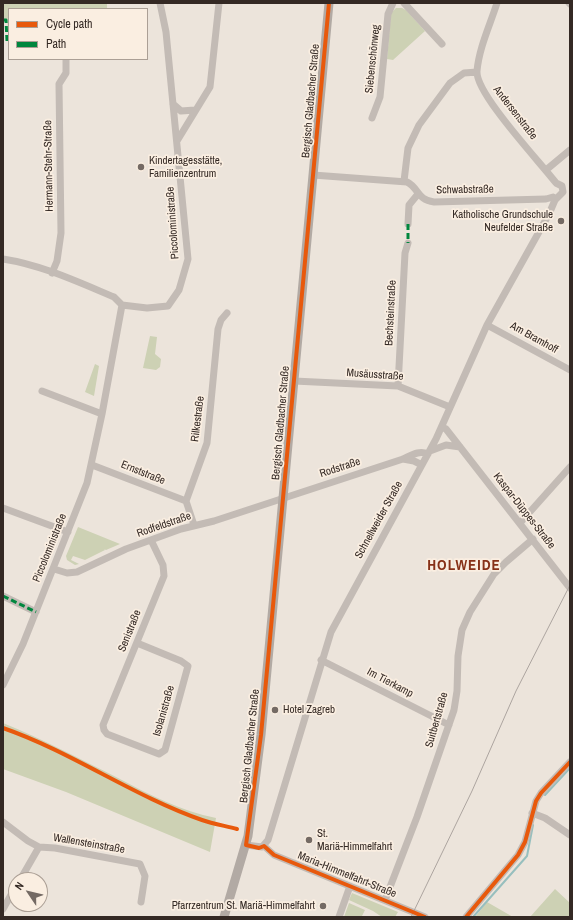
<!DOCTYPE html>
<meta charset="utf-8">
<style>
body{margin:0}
#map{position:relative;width:573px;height:920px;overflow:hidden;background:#ece4db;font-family:"Archivo Narrow",sans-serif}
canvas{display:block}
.frame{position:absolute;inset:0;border:4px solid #342924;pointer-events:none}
.legend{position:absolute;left:8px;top:8px;width:140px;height:52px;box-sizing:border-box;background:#faeee1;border:1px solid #ab9f95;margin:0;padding:5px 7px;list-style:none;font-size:12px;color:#342924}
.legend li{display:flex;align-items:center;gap:8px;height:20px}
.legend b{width:20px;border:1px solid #ab9f95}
.north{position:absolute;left:8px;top:872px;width:40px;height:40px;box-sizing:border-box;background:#faeee1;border:1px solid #ab9f95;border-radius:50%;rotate:305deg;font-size:11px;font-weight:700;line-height:16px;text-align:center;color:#342924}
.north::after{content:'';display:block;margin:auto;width:14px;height:18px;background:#746a64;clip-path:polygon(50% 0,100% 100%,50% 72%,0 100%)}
</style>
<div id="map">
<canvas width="573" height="920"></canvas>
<div class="frame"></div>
<ul class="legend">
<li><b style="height:5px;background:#e8590c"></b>Cycle path</li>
<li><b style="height:5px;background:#00873e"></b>Path</li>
</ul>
<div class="north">N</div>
</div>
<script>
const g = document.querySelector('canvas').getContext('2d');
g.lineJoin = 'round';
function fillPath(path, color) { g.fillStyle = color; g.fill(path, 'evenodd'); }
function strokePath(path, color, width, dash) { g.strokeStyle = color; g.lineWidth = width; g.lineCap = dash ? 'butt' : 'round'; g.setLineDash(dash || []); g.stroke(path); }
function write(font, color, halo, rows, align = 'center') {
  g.font = font + ' "Archivo Narrow",sans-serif'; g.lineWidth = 3.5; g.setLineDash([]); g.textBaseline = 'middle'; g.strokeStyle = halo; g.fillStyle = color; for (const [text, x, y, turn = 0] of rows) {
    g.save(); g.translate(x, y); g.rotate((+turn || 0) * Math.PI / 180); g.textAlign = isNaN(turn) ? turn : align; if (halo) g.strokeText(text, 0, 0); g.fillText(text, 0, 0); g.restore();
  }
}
const green = new Path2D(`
 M3,3H107V9H9V40L7,19H3Z
 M396,8H402L406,10L425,31L393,60L387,59L391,13Z
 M150,336L157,337L155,354L161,359L160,367L156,370L143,368Z
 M95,364L99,366L94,396L85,392Z
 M78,527L120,544L106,550L104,549L105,550L85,560L73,556L71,560L79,564L75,565L67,560L66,556Z
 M3,723C43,739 80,759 118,778C150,795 181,811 216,818L210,852L66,792L3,769Z
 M555,889L570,903V917H530Z
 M352,893L398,912L395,917H382L373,911L349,900Z
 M487,902L513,917H475Z
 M349,903L365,910L362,916L344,917Z`);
const stream = new Path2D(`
 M545,795L570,768
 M473,917L527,856L533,825`);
const minor = new Path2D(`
 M404,3L442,44
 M569,3L570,4
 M173,104L181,111L195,110
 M372,118L380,97L388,14L393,3
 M177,141L210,87L219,3
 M546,170L570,150
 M313,175L407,182C419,188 417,200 434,202L546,199L553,197
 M404,181L408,148L419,125L450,83L464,73L477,72
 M408,224L409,205L418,194
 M3,259C42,265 78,282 114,297L122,305
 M52,273L57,261L61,233L59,84L66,73V59
 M122,305L147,308L168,306L179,290L188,259L166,32L160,3
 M487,325L570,370
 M294,381L398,386L450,407
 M398,386L405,253L408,243
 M42,391L102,414
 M442,427L446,429L570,588
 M430,451L446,445L460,447
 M403,459L414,461L422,465
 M92,465L186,501
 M3,508L68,532
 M520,523L570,467
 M194,525L186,501L207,443L218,329L221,320L227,313
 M54,569L67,573L77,572L126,549L181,529L214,521L403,459C412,455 419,450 428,454
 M3,596L36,612
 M137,643L181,661L188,666L165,750L159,754L107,734L104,730L103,725L164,576L163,565L151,540
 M321,660L449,725
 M3,685L23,644L87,483L102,414L122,305
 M532,813L545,818L570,835
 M3,822L28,841L39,847L55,848L140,864L145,876L141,902
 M246,845L262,847L268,840L331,632L436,439L487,325L549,214L555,200L563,192L562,186L556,183C540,162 475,93 477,71C479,48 490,25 497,3
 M264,846L274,855L425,917
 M20,880L39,847
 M385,900L417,817L454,710L457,691L458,656L462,630L470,612L494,574L506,562L533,539
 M3,909L16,886
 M339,917L350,886
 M466,917L518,855L525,842L536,801L541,793L570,762`);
const major = new Path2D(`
 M224,917L248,836L261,735L329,3`);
const tram = new Path2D(`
 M411,917L472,791L516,691L570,585`);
const quiet = new Path2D(`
 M3,20H6L7,41H9
 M408,224V243
 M3,596L36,612`);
const cycleway = new Path2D(`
 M329,3L261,735L246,845L259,848L264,846L274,855L425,917
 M3,728C72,752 133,796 202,820C213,824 226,826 237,829
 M466,917L518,855L525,842L536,801L541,793L570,762`);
const markers = [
 [141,167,4,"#746a64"],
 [561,221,4,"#746a64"],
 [275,710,4,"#746a64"],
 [309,840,4,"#746a64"],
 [323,906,4,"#746a64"]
];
const streetNames = [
 ["Siebenschönweg",373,59,-84],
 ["Bergisch Gladbacher Straße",311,101,-85],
 ["Andersenstraße",515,113,52],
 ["Hermann-Stehr-Straße",49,166,-91],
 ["Schwabstraße",465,190,-1],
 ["Piccoloministraße",173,223,-94],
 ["Bechsteinstraße",391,313,-87],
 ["Am Bramhoff",534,338,29],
 ["Musäusstraße",375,375,4],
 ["Rilkestraße",198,419,-83],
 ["Bergisch Gladbacher Straße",281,423,-85],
 ["Rodstraße",340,468,-18],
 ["Ernststraße",143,473,22],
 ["Kaspar-Düppes-Straße",524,511,52],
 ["Schnellweider Straße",379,520,-61],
 ["Rodfeldstraße",164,525,-19],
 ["Piccoloministraße",50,548,-68],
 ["Senistraße",130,631,-68],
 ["Im Tierkamp",390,683,28],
 ["Isolanistraße",164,711,-74],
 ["Suitbertstraße",437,720,-74],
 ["Bergisch Gladbacher Straße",250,746,-84],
 ["Wallensteinstraße",89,844,10],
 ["Maria-Himmelfahrt-Straße",347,875,22]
];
const poiNames = [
 ["Kindertagesstätte,",149,161],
 ["Familienzentrum",149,174],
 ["Katholische Grundschule",553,215,"right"],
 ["Neufelder Straße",553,228,"right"],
 ["Hotel Zagreb",283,710],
 ["St.",317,834],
 ["Mariä-Himmelfahrt",317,847],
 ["Pfarrzentrum St. Mariä-Himmelfahrt",315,906,"right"]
];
const districtNames = [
 ["HOLWEIDE",464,566]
];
fillPath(green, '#cdd1b4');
strokePath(stream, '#97bfbe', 2);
strokePath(minor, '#c3bbb5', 7);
strokePath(major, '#b2aaa4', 9);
strokePath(tram, '#aca49f', 1);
strokePath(quiet, '#00873e', 3, [6, 3]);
strokePath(cycleway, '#e8590c', 4);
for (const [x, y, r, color] of markers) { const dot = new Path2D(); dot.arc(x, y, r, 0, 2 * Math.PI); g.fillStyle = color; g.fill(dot); strokePath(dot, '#faeee1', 1.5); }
write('11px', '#342924', '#faeee1', streetNames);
write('11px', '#342924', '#faeee1', poiNames, 'left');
g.letterSpacing = '1px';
write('bold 15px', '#873118', '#faeee1', districtNames);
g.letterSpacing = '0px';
</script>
